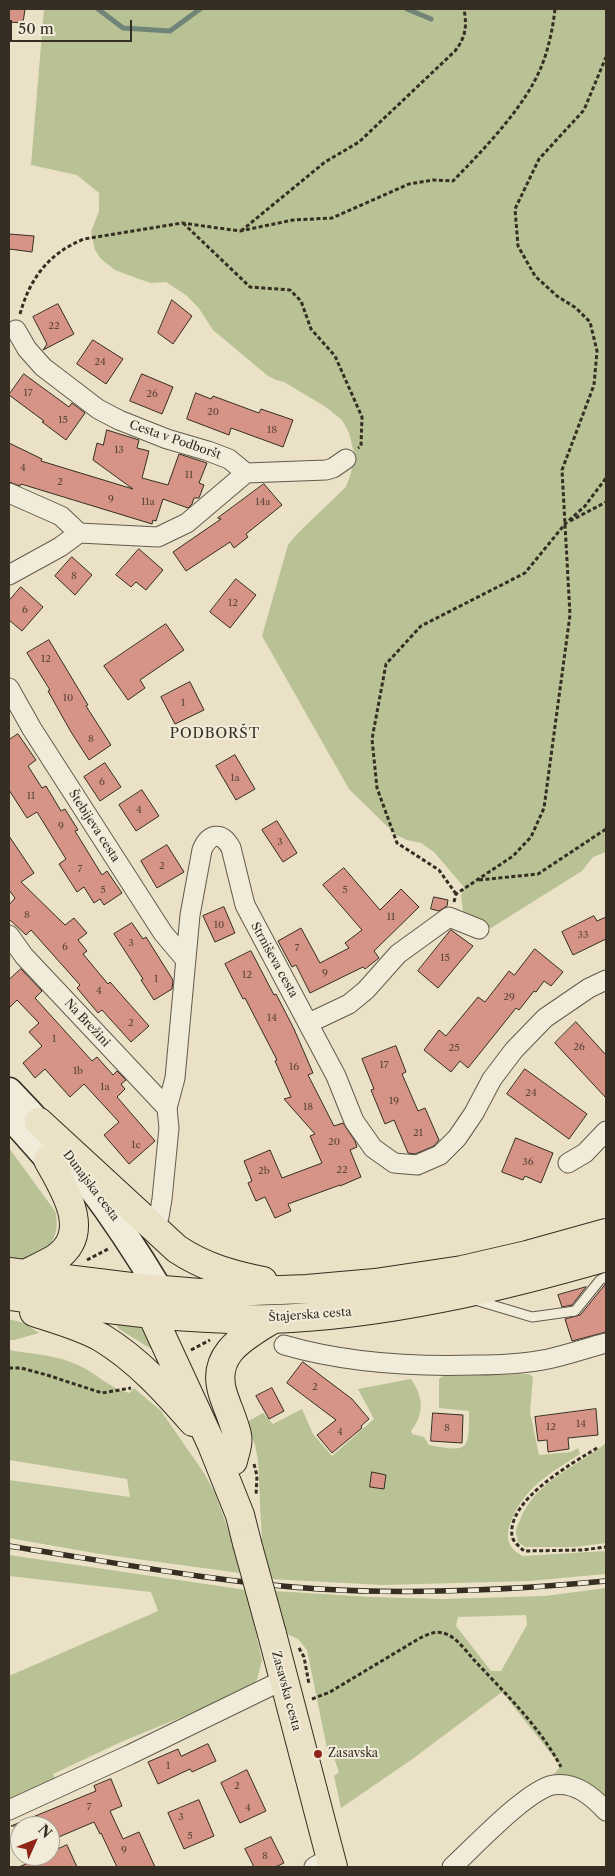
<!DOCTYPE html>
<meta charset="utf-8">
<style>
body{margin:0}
#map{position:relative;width:615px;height:1876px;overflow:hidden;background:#eae1c6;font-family:"Libre Caslon Text",serif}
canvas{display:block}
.frame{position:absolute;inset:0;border:10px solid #362d23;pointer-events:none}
.north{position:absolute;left:10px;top:1816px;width:50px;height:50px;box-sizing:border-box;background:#f1ecda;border:1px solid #a6a091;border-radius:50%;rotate:46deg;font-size:14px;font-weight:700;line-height:20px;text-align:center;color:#362d23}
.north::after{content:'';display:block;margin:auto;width:18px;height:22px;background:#8f2418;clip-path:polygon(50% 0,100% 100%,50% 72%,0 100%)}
.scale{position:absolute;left:10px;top:20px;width:122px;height:22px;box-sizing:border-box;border:2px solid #362d23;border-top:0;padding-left:6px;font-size:15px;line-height:18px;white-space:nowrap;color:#362d23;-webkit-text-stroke:4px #f1ecda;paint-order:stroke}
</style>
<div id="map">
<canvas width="615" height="1876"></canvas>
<div class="frame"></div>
<div class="north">N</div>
<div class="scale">50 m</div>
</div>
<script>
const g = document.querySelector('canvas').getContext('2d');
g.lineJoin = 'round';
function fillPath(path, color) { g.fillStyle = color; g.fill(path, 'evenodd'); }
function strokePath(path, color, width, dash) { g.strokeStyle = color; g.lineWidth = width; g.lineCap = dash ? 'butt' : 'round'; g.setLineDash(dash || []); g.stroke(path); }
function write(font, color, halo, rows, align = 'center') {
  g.font = font + ' "Libre Caslon Text",serif'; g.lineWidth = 4; g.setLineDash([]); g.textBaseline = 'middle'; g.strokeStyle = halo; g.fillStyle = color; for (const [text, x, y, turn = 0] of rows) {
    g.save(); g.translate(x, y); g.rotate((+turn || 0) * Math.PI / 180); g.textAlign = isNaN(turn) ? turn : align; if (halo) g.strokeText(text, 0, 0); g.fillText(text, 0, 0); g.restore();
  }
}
const green = new Path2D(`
 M44,9H606V852L593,857L582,871L491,928L477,924L463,911L461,896L464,887L434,852L421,843L407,840L396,835L349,789L262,636L288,545L298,533L346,487L351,473L354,453L349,433L342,420L326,407L284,382L276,380L268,376L213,330L198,307L186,295L166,282L151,283L139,279L115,270L101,259L95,250L91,232L99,211V193L77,175L31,165Z
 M9,1148L55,1211C57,1219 58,1228 54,1237C52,1243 50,1243 51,1249L36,1260L9,1258Z
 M9,1319L24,1323L39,1333L14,1340H9Z
 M115,1323L149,1324L159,1354L119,1329Z
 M9,1350C32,1354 57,1355 78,1365C96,1373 109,1388 129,1393L134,1388L161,1411L204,1473L215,1493L221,1510L232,1541L240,1573L100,1554L9,1538V1480L130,1497L127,1479L9,1460Z
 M529,1374L533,1377L530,1412L539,1455L571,1452L578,1448L580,1454C549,1474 523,1488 510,1524C505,1539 509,1549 523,1556L606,1551V1574L529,1581L383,1585L271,1579L262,1544L258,1460L255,1445L247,1422L263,1413L273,1424L302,1409L313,1434L332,1456L374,1419L358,1389L411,1379C423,1396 425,1414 411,1431L412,1434L424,1437L429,1445C469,1453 469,1450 469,1411L439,1408V1379L443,1376Z
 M606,1443V1543L575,1547H525L518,1542C518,1539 515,1534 516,1531C516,1528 519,1523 520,1520C535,1481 576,1467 606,1443Z
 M9,1555L246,1590L262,1660L257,1680L240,1693L121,1742L53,1774L55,1779L9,1801V1676L158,1611L151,1592L9,1576Z
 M606,1588V1805L545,1784L561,1766L502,1692L411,1760L341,1808L334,1776L339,1772L334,1758H329L307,1650L298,1639L287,1634L274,1591L371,1597L443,1599L545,1596ZM526,1615L527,1625L501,1671H491L456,1626L458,1617Z`);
const stream = new Path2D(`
 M98,9L123,28L170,31L200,9
 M407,9L431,19`);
const building = new Path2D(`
 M9,9H25L23,23L9,22Z
 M9,234L34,236L32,252L9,249Z
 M172,300L192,316L173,344L158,333Z
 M58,304L74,334L43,350L47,344L33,317Z
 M93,340L123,359L106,384L77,364Z
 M24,374L69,407L72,403L85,413L66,440L42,422L44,421L9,395Z
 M142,374L173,387L162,414L130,401Z
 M196,393L211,399L213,396L259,413L261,409L293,420L283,447L231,428L229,435L187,419Z
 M107,430L139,440L137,448L149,451L142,478L168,485L179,454L207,463L199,483L204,485L199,498H194L192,504L188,508L163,499L156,521L153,520L152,524L21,484L20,486L9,482V443L42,459L41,461L133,489L93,460L97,443L103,445Z
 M264,484L282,505L246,534L248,537L234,548L230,542L186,571L173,552L221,519L218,518Z
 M139,549L163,570L146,590L136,582L131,587L116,575Z
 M72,557L92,575L75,595L55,576Z
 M236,579L256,595L230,628L210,612Z
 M21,587L43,607L22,631L9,620V601Z
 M166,624L184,650L140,680L145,688L128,700L104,666Z
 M49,640L88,705L86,706L111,745L89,760L71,732L48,691L50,690L27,653Z
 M190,682L204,710L175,724L161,697Z
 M18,734L36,760L28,766L42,788L46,786L61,811L65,809L78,830L75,831L102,875L107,871L122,893L104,905L100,899L94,903L84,887L77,892L59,864L66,859L37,812L27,818L9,790V740Z
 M235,755L255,789L236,800L216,766Z
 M105,763L121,787L100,801L84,777Z
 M142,790L159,816L136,831L119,805Z
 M277,821L297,853L283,862L262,830Z
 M9,836L34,873L21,882L65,925L74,918L87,933L78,940L87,951L83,954L108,984L110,982L149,1026L131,1042L102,1010L98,1013L77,988L80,985L31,930L26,935L9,919V905L15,898L9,890Z
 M167,845L184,872L157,888L141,861Z
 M344,868L380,910L401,889L419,907L374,951L379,958L365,969L363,967L310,993L296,965L292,967L278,941L301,928L320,963L349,948L345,943L362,930L323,885Z
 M434,897L448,900L447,906L439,911L431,909Z
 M224,907L235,933L215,942L203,916Z
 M594,916L597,921L606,917V939L573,955L562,932Z
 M132,923L143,939L146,937L173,980L172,989L154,1000L141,980L143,979L114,934Z
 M451,930L473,946L438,988L418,971Z
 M535,949L563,972L551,986L544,981L536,992L534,991L519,1010L516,1008L468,1068L460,1061L451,1072L424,1050L439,1030L446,1036L478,997L485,1002L509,971L514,975Z
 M251,951L274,995L276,994L294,1029L313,1073L308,1075L334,1126L343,1123L355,1141L357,1147L350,1150L361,1177L340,1186V1185L288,1204L291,1211L275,1218L265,1197L256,1201L248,1183L252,1181L244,1161L270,1150L282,1178L322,1163L310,1136L315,1134L284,1099L291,1097L275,1061L277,1060L245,998L243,999L225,964Z
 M21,969L42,991L35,998L92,1061L97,1057L113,1075L117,1071L126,1080L121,1084L125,1089L117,1097L155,1141L129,1164L104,1135L119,1122L84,1084L70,1097L45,1069L35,1078L23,1063L42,1046L29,1032L39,1023L17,1000L9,1008V980Z
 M576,1022L606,1055V1098L555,1043Z
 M396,1046L406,1072L402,1074L418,1111L425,1108L439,1140L434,1146L415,1154L408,1153L394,1120L385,1124L371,1090L374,1089L362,1059Z
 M525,1069L587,1114L569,1139L507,1094Z
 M516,1138L553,1153L541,1183L525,1176L523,1180L502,1172Z
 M605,1285L606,1290V1332L572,1341L565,1319L580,1315Z
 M586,1287L572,1305L562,1307L558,1295Z
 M303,1362L352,1399L369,1419L361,1426L362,1428L332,1453L317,1435L336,1420L287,1383Z
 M272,1388L284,1411L269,1419L256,1396Z
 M596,1409L598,1435L568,1438L569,1449L548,1452L547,1440L538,1441L535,1417Z
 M433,1413L463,1415L462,1443L431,1441Z
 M372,1472L386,1475L384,1489L370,1487Z
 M208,1744L216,1761L192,1772L190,1769L158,1784L148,1762L178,1749L181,1756Z
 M247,1770L266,1811L240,1823L221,1783Z
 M111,1779L122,1806L110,1811L123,1839L139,1832L155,1867H117L101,1833L100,1834L94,1822L54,1839L50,1826H11L96,1791L94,1786Z
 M199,1800L214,1836L184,1849L168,1813Z
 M271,1837L284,1863L275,1867H254L245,1849Z
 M67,1845L77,1867H19L44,1856H50V1853Z`);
const path = new Path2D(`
 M183,223L250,287L290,290L301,301L311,329L335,356L362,417L361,446L358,448
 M241,231L325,162L359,142L455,51C466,37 467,26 464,9
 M20,314C30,278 49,253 84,239L182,223L240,231L293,220L332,218L409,184L433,180L453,181C484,149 526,106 542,65C549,47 553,27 555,9
 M570,521L606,502
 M479,880L538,874L606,829
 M456,894L439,870L397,843L377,788L372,739L386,664L421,626L525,573L565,524L585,506L606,478
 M454,902L456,894L513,856L531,837L544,808L570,615L562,470L594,385L597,351L590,322L576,308L557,296L535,276L518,246L515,209L539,159L584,110L606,57
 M87,1260L110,1248
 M191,1350L210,1340
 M9,1368H21L47,1375L102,1393L131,1388
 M597,1448C571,1464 507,1500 512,1536C513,1542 520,1547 524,1551L582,1550L606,1547
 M254,1464L257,1476L256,1495
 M299,1648L304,1657L309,1684
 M312,1699L330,1692L420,1638C428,1634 437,1630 446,1634C457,1638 466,1651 474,1660C505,1693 540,1727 561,1767`);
const lane = new Path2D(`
 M475,1300L532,1317L575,1311L600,1280L606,1277`);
const street = new Path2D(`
 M16,330L27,349L43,367L98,409L119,420L167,439L208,451L229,459L246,473L326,470L333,468L346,459
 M9,493L61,516L79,533
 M9,575L60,547L79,533L158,537L187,523L246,473
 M9,688L32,729L163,933L185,959
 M9,935L24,956L167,1108
 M309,1023L349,1004L366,990L398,954L449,917L479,929
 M568,1163L585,1153L606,1131
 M159,1217L162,1199L169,1128L167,1108L175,1078L190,915L202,850C209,833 222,831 231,848L245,905L336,1076L354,1121L373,1148L394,1163L417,1165L440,1155L457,1138L474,1113L492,1079L514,1050L545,1018L589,988L606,980
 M284,1345C346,1363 411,1367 476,1365C500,1365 524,1364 548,1359C567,1355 587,1348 606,1343
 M9,1810L129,1755L283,1680
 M314,1867L331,1857
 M452,1867C474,1847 527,1790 553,1785C575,1781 593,1797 606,1811`);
const secondary = new Path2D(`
 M9,1091C69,1152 116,1217 160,1291
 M9,1115L63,1176`);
const primary = new Path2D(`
 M39,1122L177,1249C204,1267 232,1275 263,1281
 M9,1272L139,1288L200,1293L307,1289L375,1283L462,1270L527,1255L606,1233
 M25,1274C35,1269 46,1264 56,1258C93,1232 64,1189 48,1160
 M9,1296C96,1308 184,1321 272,1319C386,1315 498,1288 606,1257
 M145,1300L212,1445L240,1515L247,1543
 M34,1312C57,1320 81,1326 102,1338C138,1360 166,1391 193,1422
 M233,1461C235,1453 239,1442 237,1435C234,1421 227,1407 223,1394C210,1354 244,1337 273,1319
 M272,1634L333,1867`);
const rail = new Path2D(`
 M9,1546C112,1562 215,1582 319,1589C415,1595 511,1590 606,1581`);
const primaryBridge = new Path2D(`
 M247,1543L272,1634`);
const markers = [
 [318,1754,5,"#8f2418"]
];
const numberNames = [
 ["22",54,326],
 ["24",100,362],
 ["17",28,393],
 ["26",152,394],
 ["20",213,412],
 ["15",63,420],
 ["18",272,430],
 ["13",119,450],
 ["4",23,468],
 ["11",189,475],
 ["2",60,482],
 ["9",111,499],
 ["11a",148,502],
 ["14a",263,502],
 ["8",74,576],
 ["12",233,603],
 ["6",25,610],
 ["12",46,659],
 ["10",68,698],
 ["1",183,703],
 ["8",91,739],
 ["1a",235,778],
 ["6",102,782],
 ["11",31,796],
 ["4",139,810],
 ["9",61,826],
 ["3",280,842],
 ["2",162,866],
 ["7",80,869],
 ["5",103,890],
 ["5",345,890],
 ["8",27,915],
 ["11",391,917],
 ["10",219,925],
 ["33",583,935],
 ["3",131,943],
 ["6",65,947],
 ["7",297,948],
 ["15",445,958],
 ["9",325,973],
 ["12",247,975],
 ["1",156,979],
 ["4",99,991],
 ["29",509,997],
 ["14",272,1018],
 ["2",131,1023],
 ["1",54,1039],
 ["26",579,1047],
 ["25",454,1048],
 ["17",384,1065],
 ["16",294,1067],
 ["1b",78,1071],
 ["1a",105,1087],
 ["24",531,1093],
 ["19",394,1101],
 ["18",308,1107],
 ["21",418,1133],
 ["20",334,1142],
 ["1c",136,1145],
 ["36",528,1162],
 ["22",342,1170],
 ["2b",264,1171],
 ["2",315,1387],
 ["14",581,1424],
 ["12",551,1427],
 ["8",447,1428],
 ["4",340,1432],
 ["1",168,1766],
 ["2",237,1786],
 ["7",89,1807],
 ["4",248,1808],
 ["3",181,1817],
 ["5",190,1836],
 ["9",124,1850],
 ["8",265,1856]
];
const streetNames = [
 ["Cesta v Podboršt",175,440,19],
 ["Štebijeva cesta",94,826,57],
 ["Strniševa cesta",274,960,61],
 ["Na Brežini",87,1023,47],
 ["Dunajska cesta",91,1186,53],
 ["Štajerska cesta",310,1315,-4],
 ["Zasavska cesta",286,1691,75]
];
const poiNames = [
 ["Zasavska",328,1754]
];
const neighbourhoodNames = [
 ["PODBORŠT",215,734]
];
fillPath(green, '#b8c294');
strokePath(stream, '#718478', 5);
fillPath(building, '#d59486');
strokePath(building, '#362d23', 1);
strokePath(lane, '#635a4c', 11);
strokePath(street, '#635a4c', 21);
strokePath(secondary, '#362d23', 29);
strokePath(primary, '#362d23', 30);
strokePath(path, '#362d23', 3, [4, 2.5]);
strokePath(lane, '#f1ecda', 9);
strokePath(street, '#f1ecda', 19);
strokePath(secondary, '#f1ecda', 26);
strokePath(primary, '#eae1c6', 28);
strokePath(rail, '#362d23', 5.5);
strokePath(rail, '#f1ecda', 4, [11]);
strokePath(primaryBridge, '#362d23', 30, []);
strokePath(primaryBridge, '#eae1c6', 28);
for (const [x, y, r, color] of markers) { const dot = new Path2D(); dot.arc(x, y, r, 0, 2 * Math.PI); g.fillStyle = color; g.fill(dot); strokePath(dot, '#f1ecda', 2); }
write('10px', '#5e473c', null, numberNames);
write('12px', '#362d23', '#f1ecda', streetNames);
write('12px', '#362d23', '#f1ecda', poiNames, 'left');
g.letterSpacing = '1px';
write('14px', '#362d23', '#f1ecda', neighbourhoodNames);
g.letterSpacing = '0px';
</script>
